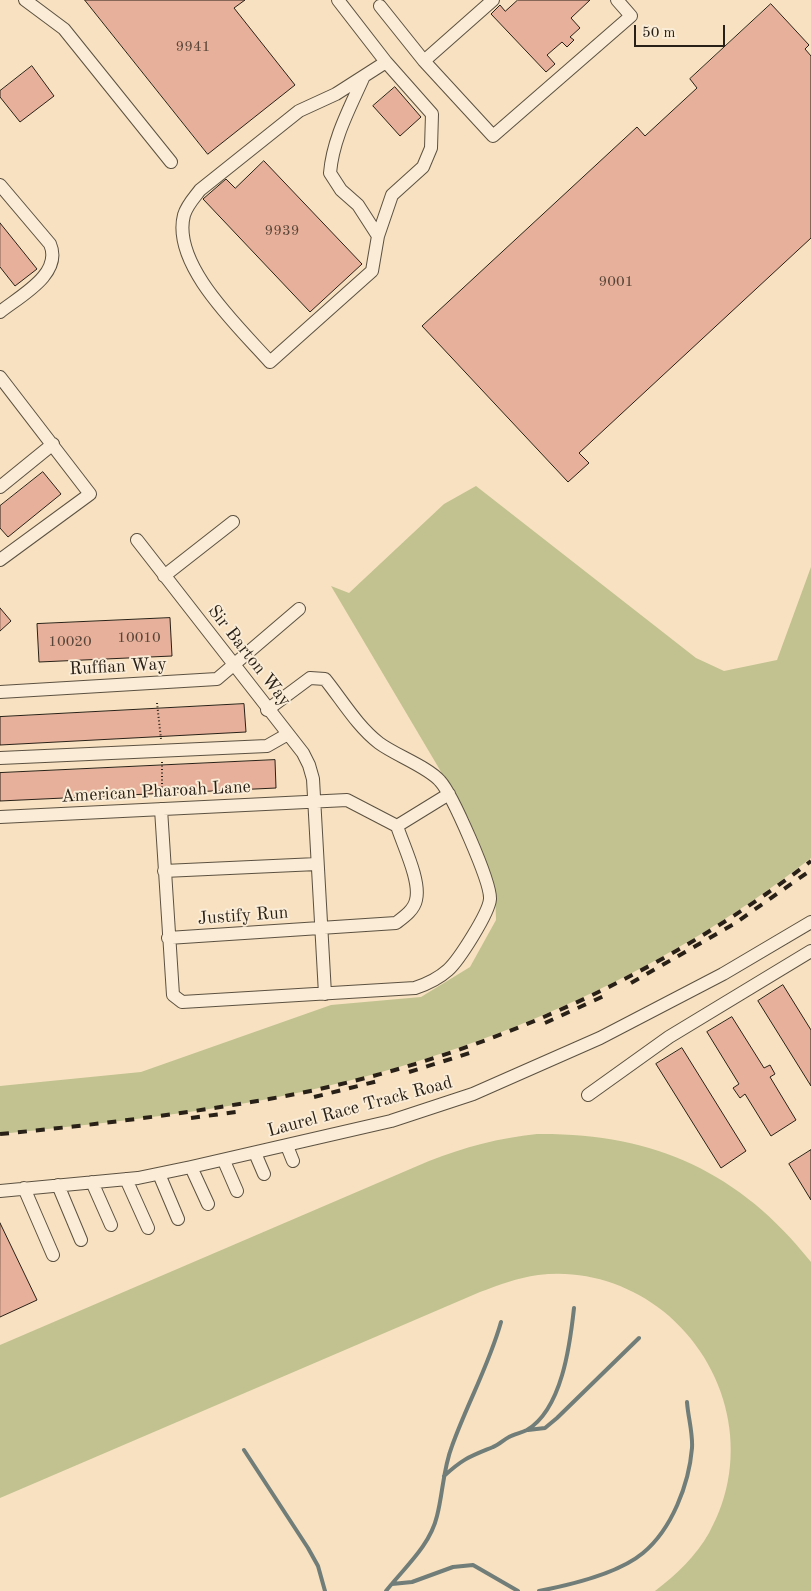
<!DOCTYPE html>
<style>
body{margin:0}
#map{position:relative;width:811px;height:1591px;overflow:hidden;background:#f7e1c0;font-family:"Old Standard TT",serif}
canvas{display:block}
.scale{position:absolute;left:634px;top:25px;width:91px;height:22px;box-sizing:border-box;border:2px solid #292117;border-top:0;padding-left:6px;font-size:15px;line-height:18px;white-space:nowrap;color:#292117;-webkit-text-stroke:4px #faecd6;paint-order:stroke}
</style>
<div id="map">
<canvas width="811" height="1591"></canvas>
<div class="scale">50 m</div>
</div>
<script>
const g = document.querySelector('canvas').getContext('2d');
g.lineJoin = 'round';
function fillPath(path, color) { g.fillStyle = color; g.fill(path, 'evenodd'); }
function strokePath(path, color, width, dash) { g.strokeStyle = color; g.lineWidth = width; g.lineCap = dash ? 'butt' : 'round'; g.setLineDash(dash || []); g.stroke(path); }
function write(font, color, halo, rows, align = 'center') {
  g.font = font + ' "Old Standard TT",serif'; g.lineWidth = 4; g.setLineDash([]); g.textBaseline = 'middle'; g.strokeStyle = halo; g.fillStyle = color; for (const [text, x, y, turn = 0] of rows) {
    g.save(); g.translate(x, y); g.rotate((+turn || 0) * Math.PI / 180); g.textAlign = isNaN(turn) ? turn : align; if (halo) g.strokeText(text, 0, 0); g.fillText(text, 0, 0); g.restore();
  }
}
const green = new Path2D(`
 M476,486L696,658L724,671L777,660L811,567V858C648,985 454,1065 252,1102C168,1117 84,1125 0,1134V1086L141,1072L331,1005L421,997L470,967L496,920L495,887L469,819L331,586L349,593L444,504Z
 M537,1134C653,1133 739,1171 811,1262V1591H655C676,1575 696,1556 709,1533C752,1457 729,1364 663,1311C628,1283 582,1269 538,1275C517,1278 499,1285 480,1292L0,1498V1345L429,1161C465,1147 499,1138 537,1134Z`);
const stream = new Path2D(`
 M528,1430L545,1428L557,1418L639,1338
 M244,1450L308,1548L318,1566L325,1591
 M444,1476C464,1458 469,1457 493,1447C499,1445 503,1440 509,1437C514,1434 521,1433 527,1430C562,1409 570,1345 574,1308
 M392,1584L412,1582L453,1567L473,1565L518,1591
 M386,1591C404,1568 430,1546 437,1516C443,1493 443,1469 452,1446C467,1404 489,1365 501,1322
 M539,1591C570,1585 619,1573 643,1553C672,1529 689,1484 692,1448C693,1433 688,1417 687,1402`);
const building = new Path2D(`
 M85,0H245L234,8L295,85L208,154Z
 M518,0H590L571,18L580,28L570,37L574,40L567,47L562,42L547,55L555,64L546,72L491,14L500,5L505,11Z
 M771,4L809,45L805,49L811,56V238L579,453L589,463L568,482L422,326L637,127L645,136L697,88L690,79Z
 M32,66L54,96L20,122L0,97V91Z
 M395,87L421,117L400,136L373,106Z
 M264,161L362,264L310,312L203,199L226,179L235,188Z
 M0,223L37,269L15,286L0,267Z
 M43,472L61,494L8,537L0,528V506Z
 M0,608L11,621L0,631Z
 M170,618L172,656L39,662L37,624Z
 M244,704L246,732L0,745V717Z
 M275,760L276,788L0,801V773Z
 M783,985L811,1030V1086L758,1001Z
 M732,1017L764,1068L770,1065L775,1074L770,1077L796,1120L771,1136L745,1094L740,1098L733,1088L739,1084L707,1032Z
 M682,1048L746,1151L721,1168L656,1064Z
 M811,1150V1200L789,1164Z
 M0,1223L37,1300L0,1317Z`);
const path = new Path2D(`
 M157,703L161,739
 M162,762V797`);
const minor = new Path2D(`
 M25,0L64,29L171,162
 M338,0L386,62L336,94L299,111L200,190C194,198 187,205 184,215C171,265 240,328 270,362L372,271L378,236L392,195L423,167L431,148L432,114L386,62
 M380,6L424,61L493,136L631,16L617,0
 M424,61L493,0
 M364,76C350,108 333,138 330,173L341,190L358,205L378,236
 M0,185L50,244C63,274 20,296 0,312
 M0,377L90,494L0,560
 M0,487L53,444
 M137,540L303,753L309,765L313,779L325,994
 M164,576L233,522
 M0,692L217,679L299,609
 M0,758L267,746L288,734
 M161,809L173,995L182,1002L415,988C427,984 438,979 448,970C459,960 489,913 490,899C491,882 452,794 440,781C428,767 395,755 379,743C357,726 342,700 325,679L310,678L267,710
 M0,817L347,800L397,826C403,845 421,881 416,900C414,910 404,917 396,923L168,938
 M397,826L449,794
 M164,871L317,864
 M588,1095L669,1037L811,951
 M287,1146L293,1161
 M255,1153L264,1174
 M224,1161L237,1191
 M191,1167L208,1204
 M159,1174L178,1219
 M126,1179L148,1228
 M92,1182L111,1225
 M58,1185L81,1240
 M24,1188L53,1255
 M0,1191L138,1178L191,1167L391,1121L473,1094L600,1038L723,974L811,922`);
const rail = new Path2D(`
 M631,983L734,924L811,870
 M545,1023L606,995
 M409,1072L473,1052
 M314,1097L378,1081
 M191,1118L236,1112
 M0,1134C84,1126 168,1116 251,1102C452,1070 650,985 811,861`);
const numberNames = [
 ["9941",193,47],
 ["9939",282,231],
 ["9001",616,282],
 ["10010",139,638],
 ["10020",70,642]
];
const streetNames = [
 ["Sir Barton Way",249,656,52],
 ["Ruffian Way",118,667,-3],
 ["American Pharoah Lane",156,792,-3],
 ["Justify Run",243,916,-4],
 ["Laurel Race Track Road",360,1107,-15]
];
fillPath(green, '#c1c290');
strokePath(stream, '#707d79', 4);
fillPath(building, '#e7b09b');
strokePath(building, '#292117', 1);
strokePath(minor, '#5c5141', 14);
strokePath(path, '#292117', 2, [1, 2.5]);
strokePath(minor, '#faecd6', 12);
strokePath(rail, '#292117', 4, [9, 9]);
write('15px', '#584538', null, numberNames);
write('18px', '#292117', '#faecd6', streetNames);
</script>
